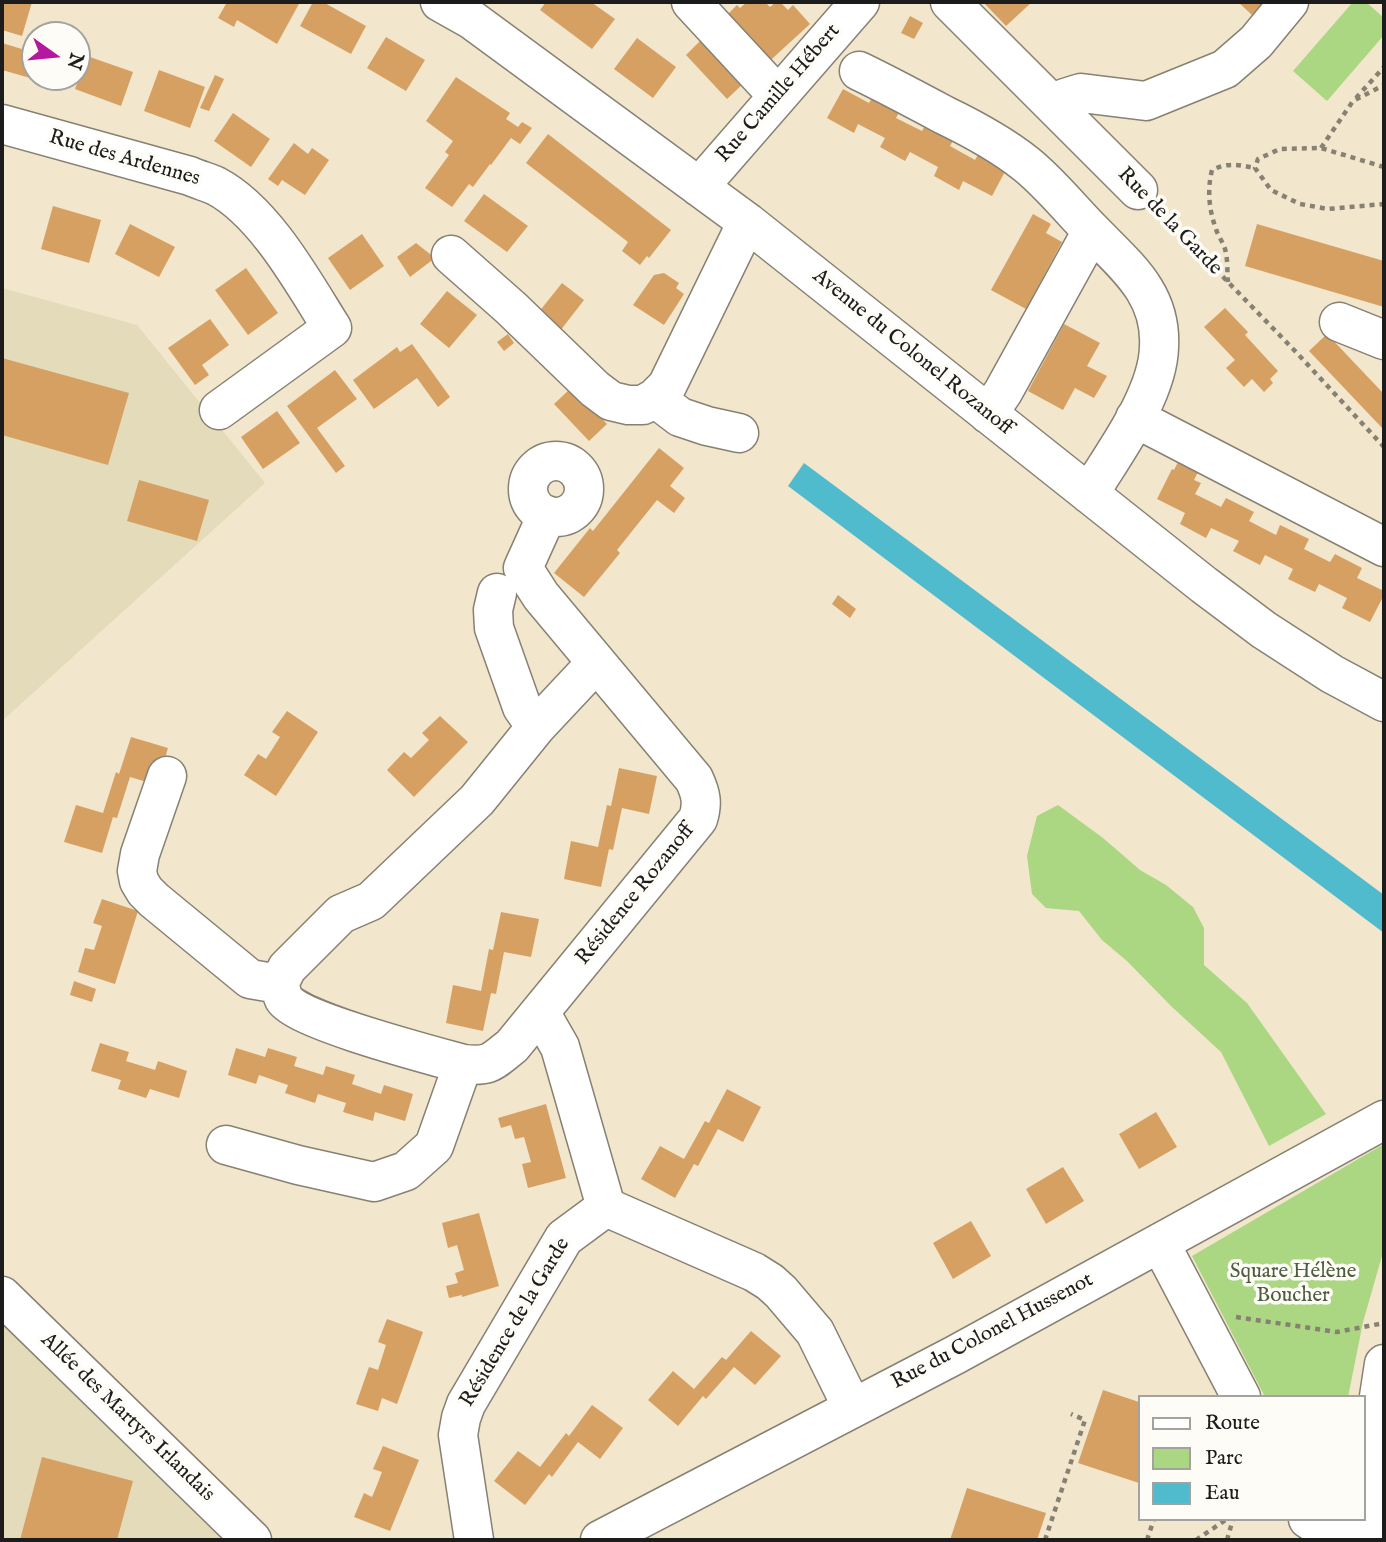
<!DOCTYPE html>
<meta charset="utf-8">
<style>
body{margin:0}
#map{position:relative;width:1386px;height:1542px;overflow:hidden;background:#f2e6cc;font-family:"IM FELL English",serif}
canvas{display:block}
.frame{position:absolute;inset:0;border:4px solid #1c1c1c;pointer-events:none}
.legend{position:absolute;left:1138px;top:1395px;width:228px;height:126px;box-sizing:border-box;background:#fdfcf7;border:2px solid #a3a29f;margin:0;padding:9px 12px;list-style:none;font-size:21px;color:#1c1c1c}
.legend li{display:flex;align-items:center;gap:14px;height:35px}
.legend b{width:35px;border:2px solid #a3a29f}
.north{position:absolute;left:21px;top:21px;width:70px;height:70px;box-sizing:border-box;background:#fdfcf7;border:2px solid #a3a29f;border-radius:50%;rotate:105deg;font-size:19px;font-weight:700;line-height:28px;text-align:center;color:#1c1c1c}
.north::after{content:'';display:block;margin:auto;width:24px;height:32px;background:#b5179e;clip-path:polygon(50% 0,100% 100%,50% 72%,0 100%)}
</style>
<div id="map">
<canvas width="1386" height="1542"></canvas>
<div class="frame"></div>
<ul class="legend">
<li><b style="height:9px;background:#fff"></b>Route</li>
<li><b style="height:19px;background:#abd682"></b>Parc</li>
<li><b style="height:19px;background:#51bbce"></b>Eau</li>
</ul>
<div class="north">N</div>
</div>
<script>
const g = document.querySelector('canvas').getContext('2d');
g.lineJoin = 'round';
function fillPath(path, color) { g.fillStyle = color; g.fill(path, 'evenodd'); }
function strokePath(path, color, width, dash) { g.strokeStyle = color; g.lineWidth = width; g.lineCap = dash ? 'butt' : 'round'; g.setLineDash(dash || []); g.stroke(path); }
function write(font, color, halo, rows, align = 'center') {
  g.font = font + ' "IM FELL English",serif'; g.lineWidth = 7; g.setLineDash([]); g.textBaseline = 'middle'; g.strokeStyle = halo; g.fillStyle = color; for (const [text, x, y, turn = 0] of rows) {
    g.save(); g.translate(x, y); g.rotate((+turn || 0) * Math.PI / 180); g.textAlign = isNaN(turn) ? turn : align; if (halo) g.strokeText(text, 0, 0); g.fillText(text, 0, 0); g.restore();
  }
}
const built = new Path2D(`
 M2,288L137,325L265,483L2,721Z
 M2,1320L226,1540H2Z`);
const green = new Path2D(`
 M1353,2H1366L1384,18V35L1327,101L1293,71Z
 M1058,805L1103,838L1140,870L1166,885L1193,907L1204,928V965L1247,1003L1326,1114L1269,1146L1221,1052L1171,1006L1127,961L1102,940L1079,911L1046,908L1032,894L1027,856L1037,816Z
 M1384,1144V1249L1363,1322L1348,1397H1265L1192,1256Z`);
const water = new Path2D(`
 M804,463L1384,895V933L788,486Z`);
const building = new Path2D(`
 M2,2H32L22,36L2,30Z
 M227,2H300L277,44L237,20L234,27L218,18Z
 M313,2H323L366,26L351,54L300,26Z
 M546,2H591L615,19L592,49L540,10Z
 M747,2H765L770,7L776,2H780L788,10L793,5L810,24L762,68L719,23L737,5L740,8Z
 M983,2H1032L1006,26Z
 M1238,2H1265L1252,15Z
 M910,16L923,23L914,39L901,33Z
 M386,37L425,60L406,91L367,68Z
 M637,38L676,67L653,98L614,69Z
 M703,38L745,82L727,99L686,55Z
 M2,43L35,53V77H49L48,83L2,70Z
 M87,56L133,72L121,106L75,89Z
 M159,70L205,87L190,128L144,111Z
 M215,75L224,79L209,111L200,108Z
 M456,77L510,113L506,119L518,127L522,122L532,128L520,144L511,138L491,165L490,164L473,187L469,184L452,207L425,188L449,155L445,152L453,141L426,121Z
 M843,89L869,103L874,95L901,109L896,118L922,131L927,122L955,137L950,146L975,160L980,151L1008,166L992,196L963,181L959,190L934,176L938,167L910,152L905,161L880,147L885,138L858,124L854,133L827,118Z
 M233,113L270,139L251,167L214,141Z
 M548,134L671,230L649,258L647,256L640,265L622,251L628,242L526,163Z
 M294,143L308,154L312,148L329,160L305,195L282,180L278,186L268,179Z
 M484,194L528,226L507,252L464,221Z
 M53,206L101,220L89,263L41,249Z
 M1033,214L1051,224L1046,233L1062,242L1026,309L991,290Z
 M130,224L175,247L159,277L115,254Z
 M1257,224L1384,261V307L1245,266Z
 M362,234L384,266L350,290L328,258Z
 M416,243L435,258L410,277L397,257Z
 M246,268L278,313L248,335L215,290Z
 M664,273L679,283L676,288L684,294L664,325L633,305L654,275Z
 M562,283L584,300L560,331L538,313Z
 M447,291L477,315L449,348L420,324Z
 M1225,308L1248,332L1245,335L1278,371L1270,379L1273,383L1264,392L1252,379L1244,387L1226,368L1235,360L1204,327Z
 M210,319L229,345L202,365L209,375L195,385L168,348Z
 M1064,324L1100,343L1087,366L1107,376L1094,398L1075,388L1063,410L1028,391Z
 M508,334L514,343L504,351L497,342Z
 M1327,334L1384,394V430L1309,351Z
 M412,344L450,397L438,407L417,378L374,409L353,380L397,347L400,352Z
 M2,358L129,393L108,465L2,435Z
 M335,370L357,399L317,428L345,466L336,473L287,406Z
 M571,388L607,424L589,441L554,404Z
 M277,411L300,443L263,469L241,437Z
 M659,448L684,468L670,486L685,498L674,513L657,500L617,550L620,553L584,597L554,573L590,528L593,531Z
 M1180,458L1200,468L1194,480L1201,483L1195,494L1221,507L1226,498L1254,512L1249,521L1276,535L1280,525L1309,539L1304,549L1330,562L1335,554L1362,568L1357,578L1384,591V595L1370,622L1342,608L1347,598L1319,584L1315,592L1288,579L1293,569L1265,555L1260,565L1233,551L1239,541L1211,528L1206,538L1180,524L1185,513L1157,499L1172,469L1174,470Z
 M139,480L209,500L197,541L127,521Z
 M838,595L856,609L850,618L832,604Z
 M287,711L318,732L276,796L244,775L258,754L266,759L280,737L272,732Z
 M440,716L468,742L414,797L387,770L404,752L411,758L429,740L422,733Z
 M131,737L168,748L157,785L130,777L117,818L113,817L102,853L64,842L76,805L103,813L116,772L119,774Z
 M619,768L657,776L649,814L622,808L613,850L609,849L601,887L564,879L571,841L598,847L607,805L611,806Z
 M102,899L138,911L115,984L78,972L85,948L94,950L102,926L93,923Z
 M501,912L539,919L531,957L504,952L496,994L491,993L483,1031L446,1023L453,985L481,991L489,949L493,950Z
 M74,981L96,989L92,1002L70,995Z
 M100,1043L129,1052L126,1061L155,1070L158,1061L187,1071L179,1098L150,1089L146,1098L118,1089L121,1080L91,1071Z
 M236,1048L265,1057L268,1048L297,1057L294,1066L323,1075L326,1066L355,1075L352,1084L381,1094L384,1085L413,1094L405,1121L375,1112L373,1121L343,1112L346,1103L318,1094L315,1103L285,1093L288,1085L259,1075L256,1084L228,1075Z
 M727,1089L761,1107L743,1142L718,1129L698,1166L694,1164L675,1198L641,1179L660,1146L684,1159L705,1121L709,1123Z
 M546,1104L566,1178L528,1188L522,1164L531,1162L524,1137L515,1139L511,1125L501,1128L498,1118Z
 M1156,1112L1177,1147L1139,1169L1119,1134Z
 M1063,1167L1084,1201L1046,1224L1026,1189Z
 M479,1213L499,1286L462,1297V1295L449,1298L446,1286L458,1283L455,1273L464,1270L457,1245L448,1248L442,1223Z
 M971,1221L991,1256L953,1279L933,1243Z
 M387,1319L423,1332L397,1404L382,1398L378,1411L356,1404L369,1367L378,1370L386,1345L378,1342Z
 M751,1331L781,1356L755,1385L734,1367L706,1399L703,1396L678,1426L648,1400L673,1371L694,1389L722,1357L726,1360Z
 M1103,1390L1139,1402V1483L1078,1463Z
 M592,1405L623,1428L600,1459L578,1442L552,1477L549,1474L525,1505L494,1481L518,1451L540,1467L566,1433L569,1436Z
 M383,1446L419,1460L390,1531L354,1517L364,1493L372,1497L377,1485L382,1472L373,1469Z
 M42,1457L133,1481L117,1540H20Z
 M967,1488L1046,1513L1037,1540H950Z`);
const path = new Path2D(`
 M1356,98L1384,67
 M1321,148L1353,101L1384,85
 M1384,167L1321,148L1280,149L1258,159L1255,168L1271,190L1300,204L1328,209L1384,204
 M1160,212L1296,352L1384,447
 M1228,282C1227,272 1228,259 1225,249C1223,242 1218,236 1216,229C1209,210 1207,190 1212,170C1228,162 1239,165 1255,168
 M1236,1317L1337,1332L1384,1323
 M1045,1540L1085,1420L1071,1414
 M1147,1540L1154,1519
 M1196,1540L1227,1519
 M1227,1540L1233,1519`);
const minor = new Path2D(`
 M440,2L472,20L747,222L1204,585L1264,630L1332,674L1384,702
 M691,2L778,96
 M950,2L1138,190
 M859,71C888,85 916,100 944,115C973,129 1001,144 1026,164C1051,184 1070,209 1093,232C1127,267 1162,294 1159,347C1158,395 1114,453 1089,494
 M1055,106L1065,98L1081,93L1146,101L1225,69L1256,42L1289,2
 M2,124L190,176C199,180 207,182 216,186C265,212 303,282 332,328L219,410
 M699,187L860,2
 M451,255L511,308L595,389L611,401L628,405H643L655,398L667,386L747,222
 M1339,322L1384,340
 M655,398L680,417L707,426L739,433
 M988,414L1003,392L1092,231
 M1135,418L1384,547
 M528 489a28 28 0 1 1 56 0a28 28 0 1 1-56 0Z
 M547,515L523,568L541,596L694,779C701,794 703,803 698,819L512,1046C492,1062 490,1067 463,1064C431,1055 299,1021 284,999C282,996 281,988 279,984L287,968L341,914L371,901L477,800L536,727L596,663
 M497,593L493,610L494,628L522,707L536,727
 M167,776L140,854L137,871L139,881L145,891L154,900L250,979L279,984
 M540,1012L560,1047L606,1207
 M226,1145L298,1165L374,1182L406,1171L434,1146L463,1064
 M1160,1243L1241,1397
 M2,1296L252,1540
 M1308,1519C1324,1531 1345,1528 1363,1528
 M474,1540L458,1435L461,1418L466,1404L564,1238L606,1207L754,1272L770,1282L781,1292L815,1332L852,1407
 M600,1540L955,1355L1384,1120
 M1364,1540L1363,1528L1370,1455L1384,1364`);
const streetNames = [
 ["Rue Camille Hébert",779,94,-49],
 ["Rue des Ardennes",124,159,16],
 ["Rue de la Garde",1169,222,46],
 ["Avenue du Colonel Rozanoff",912,353,39],
 ["Résidence Rozanoff",636,895,-51],
 ["Résidence de la Garde",516,1323,-59],
 ["Rue du Colonel Hussenot",993,1332,-28],
 ["Allée des Martyrs Irlandais",127,1418,44]
];
const parkNames = [
 ["Square Hélène",1293,1273],
 ["Boucher",1293,1297]
];
fillPath(built, '#e4dbba');
fillPath(green, '#abd682');
fillPath(water, '#51bbce');
fillPath(building, '#d6a063');
strokePath(minor, '#878174', 41);
strokePath(path, '#878174', 4.5, [5, 5]);
strokePath(minor, '#fff', 38);
write('21px', '#1c1c1c', '#fdfcf7', streetNames);
write('21px', '#4e5d40', '#fdfcf7', parkNames);
</script>
